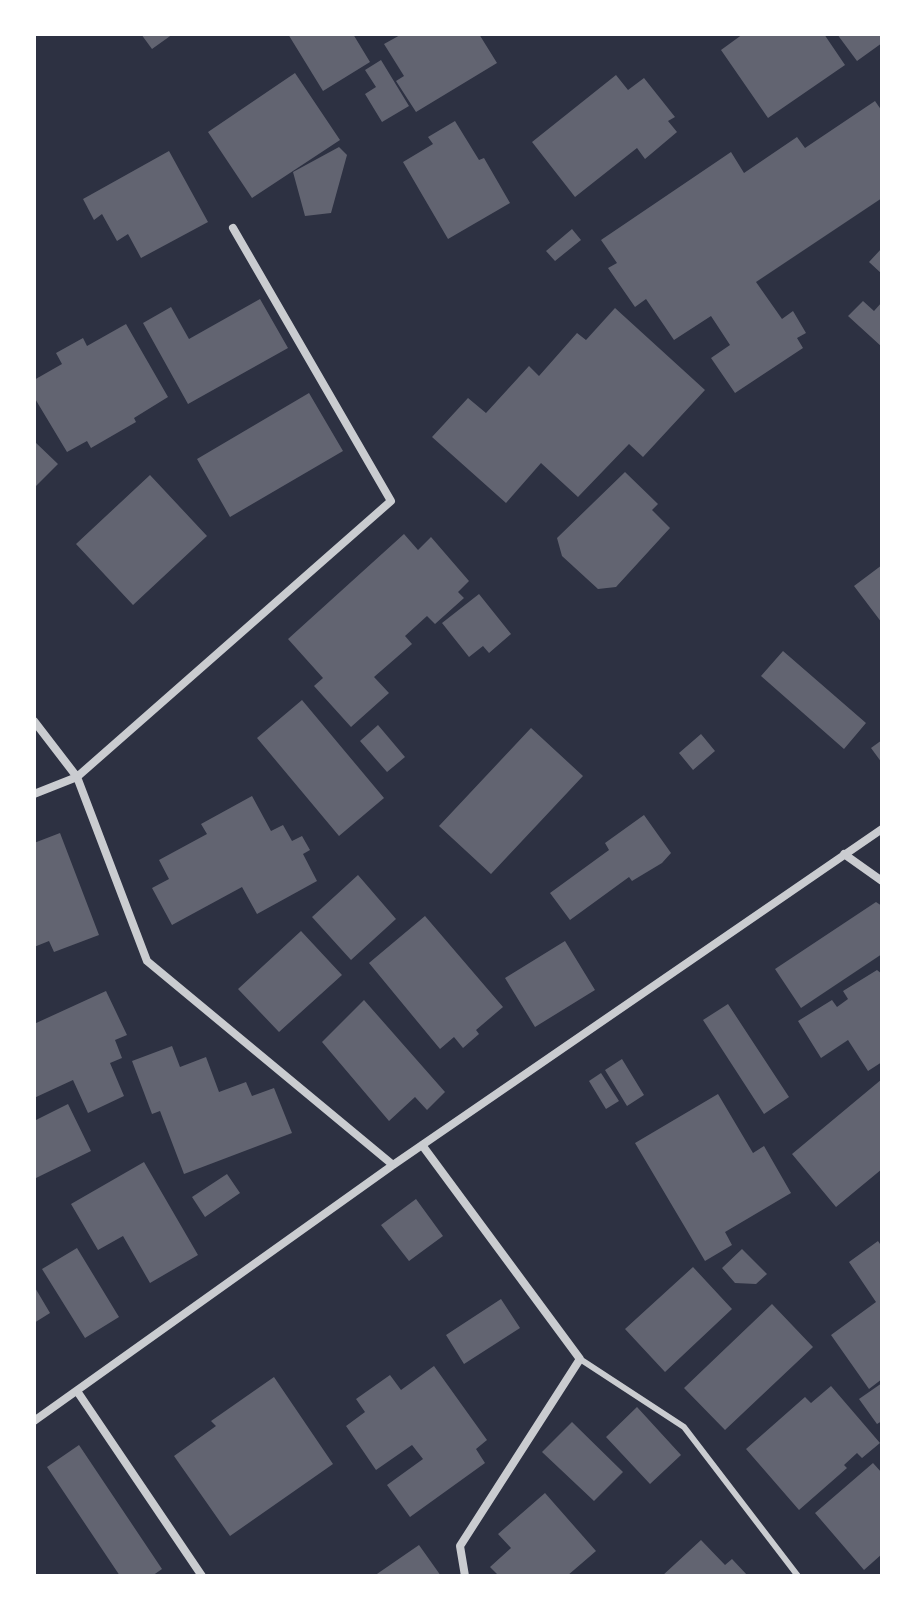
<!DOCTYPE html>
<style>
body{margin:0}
#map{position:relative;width:916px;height:1610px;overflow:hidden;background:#2d3142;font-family:"Work Sans",sans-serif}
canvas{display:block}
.frame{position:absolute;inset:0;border:36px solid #fff;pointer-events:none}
</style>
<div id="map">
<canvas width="916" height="1610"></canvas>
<div class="frame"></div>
</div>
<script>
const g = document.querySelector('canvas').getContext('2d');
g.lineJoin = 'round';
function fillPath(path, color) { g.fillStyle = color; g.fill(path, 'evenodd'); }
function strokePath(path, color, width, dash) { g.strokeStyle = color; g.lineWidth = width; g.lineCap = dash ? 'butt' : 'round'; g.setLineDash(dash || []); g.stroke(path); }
const building = new Path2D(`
 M141,34H173L152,49Z
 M288,34H353L370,62L323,91Z
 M402,34H479L497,63L416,112L396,81L404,76L384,44Z
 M743,34H824L845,65L768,118L721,50Z
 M837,34H882V43L857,61Z
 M381,60L409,106L382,122L365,94L376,87L365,70Z
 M295,73L340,140L252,198L208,132Z
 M616,75L628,90L644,78L675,117L668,121L677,132L645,159L637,148L575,197L532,142Z
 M875,101L882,111V198L756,282L782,319L793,311L806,333L797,338L803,348L735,393L711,358L730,345L711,316L674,340L646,299L635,307L608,268L617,263L601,240L731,152L744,173L797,137L805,148Z
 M455,121L479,160L484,158L510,203L448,239L403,162L433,144L428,137Z
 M339,147L347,155L331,213L305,216L293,172Z
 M169,151L208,222L141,258L128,234L117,241L102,214L94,220L83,199Z
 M572,229L581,240L555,261L546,251Z
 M882,248V274L869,262Z
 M260,299L288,348L188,404L143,323L171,307L189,339Z
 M863,301L874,311L882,302V347L848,316Z
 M615,308L705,390L643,457L629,444L578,497L541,463L506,503L432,437L468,398L486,413L529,366L539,376L577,333L586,340Z
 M126,324L168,397L134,418L136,422L91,448L87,441L67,452L34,397V380L62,364L56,353L83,338L87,346Z
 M309,393L343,451L230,517L197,459Z
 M34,441L58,464L34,488Z
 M625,472L658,504L652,510L670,528L616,587L598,589L562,556L557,538Z
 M150,475L207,536L133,605L76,544Z
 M404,534L418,550L431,537L469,581L458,592L464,598L435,624L427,616L405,636L412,644L374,677L389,693L351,727L314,686L323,678L288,639Z
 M882,565V623L854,586Z
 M479,594L511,634L489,653L483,646L469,657L442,623Z
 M783,651L866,723L844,749L761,676Z
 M302,700L384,798L339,836L257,738Z
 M378,725L405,757L387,772L360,741Z
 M531,728L583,776L491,874L439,826Z
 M701,734L715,751L693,770L679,753Z
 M882,740V763L871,748Z
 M252,796L271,831L283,825L292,841L302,836L310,850L303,854L317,881L257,914L242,887L172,925L152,888L169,879L159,860L207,834L201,824Z
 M644,815L671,853L662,863L632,881L629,877L570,920L550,893L609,850L605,843Z
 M60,833L99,935L54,952L49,941L34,947V843Z
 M358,875L396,919L351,960L312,917Z
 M876,902L882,906V954L801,1008L775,969Z
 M425,916L503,1007L476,1030L479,1034L463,1048L454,1037L440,1049L369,963Z
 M301,931L342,975L279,1032L238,989Z
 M565,941L595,990L535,1027L505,978Z
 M877,970L882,974V1062L868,1071L848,1040L821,1058L798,1021L832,1000L837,1007L848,999L843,991Z
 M106,991L127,1035L115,1040L122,1058L110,1063L124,1096L88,1113L73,1080L34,1098V1024Z
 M364,1000L445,1092L427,1110L415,1097L389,1121L322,1042Z
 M728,1004L789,1097L764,1114L703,1020Z
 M172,1046L180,1067L206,1057L219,1092L246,1082L252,1096L274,1088L292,1133L184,1174L160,1111L152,1114L132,1061Z
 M622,1059L644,1095L627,1106L605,1070Z
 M601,1073L619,1101L606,1109L589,1081Z
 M882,1079V1169L836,1207L792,1154Z
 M718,1094L753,1153L764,1146L791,1193L725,1232L732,1245L705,1261L635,1143Z
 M68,1104L91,1151L34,1179V1121Z
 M144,1162L198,1255L150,1283L123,1236L98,1250L71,1204Z
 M227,1174L240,1193L205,1217L192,1197Z
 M416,1199L443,1236L409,1261L381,1225Z
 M878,1241L882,1247V1379L869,1389L831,1335L876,1302L849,1262Z
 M77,1248L119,1317L85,1338L42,1269Z
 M742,1249L767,1274L756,1284L735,1283L722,1268Z
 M693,1267L732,1309L665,1372L625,1329Z
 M34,1286L50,1313L34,1323Z
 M501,1299L520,1328L464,1364L446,1335Z
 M772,1304L813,1347L725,1430L684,1388Z
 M434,1366L487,1440L476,1449L485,1463L410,1517L387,1485L423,1459L412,1445L376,1470L346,1426L365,1412L356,1399L390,1375L401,1390Z
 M274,1377L333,1464L230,1536L174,1456L216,1426L211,1421Z
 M882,1383V1421L877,1424L859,1399Z
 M831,1386L880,1443L862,1458L857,1453L844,1465L847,1468L799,1510L746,1449L805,1397L811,1403Z
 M637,1407L681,1455L650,1484L606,1437Z
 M572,1422L623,1472L594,1501L542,1452Z
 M79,1445L162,1569L152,1576H120L47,1467Z
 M873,1463L882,1473V1554L864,1570L815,1513Z
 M545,1493L596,1551L567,1576H499L490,1567L511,1548L498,1534Z
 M701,1540L725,1565L732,1559L748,1576H662Z
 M419,1545L441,1576H374Z`);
const service = new Path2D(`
 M580,1359L684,1427L798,1576`);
const minor = new Path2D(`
 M34,721L77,777L147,961L393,1165
 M34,794L77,777L391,501L233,228
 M844,854L882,881
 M422,1145L580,1359L460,1546L465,1576
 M77,1391L202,1576
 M34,1421L393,1165L882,829`);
fillPath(building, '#626471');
strokePath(service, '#caccd0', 6);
strokePath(minor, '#caccd0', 8);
</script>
